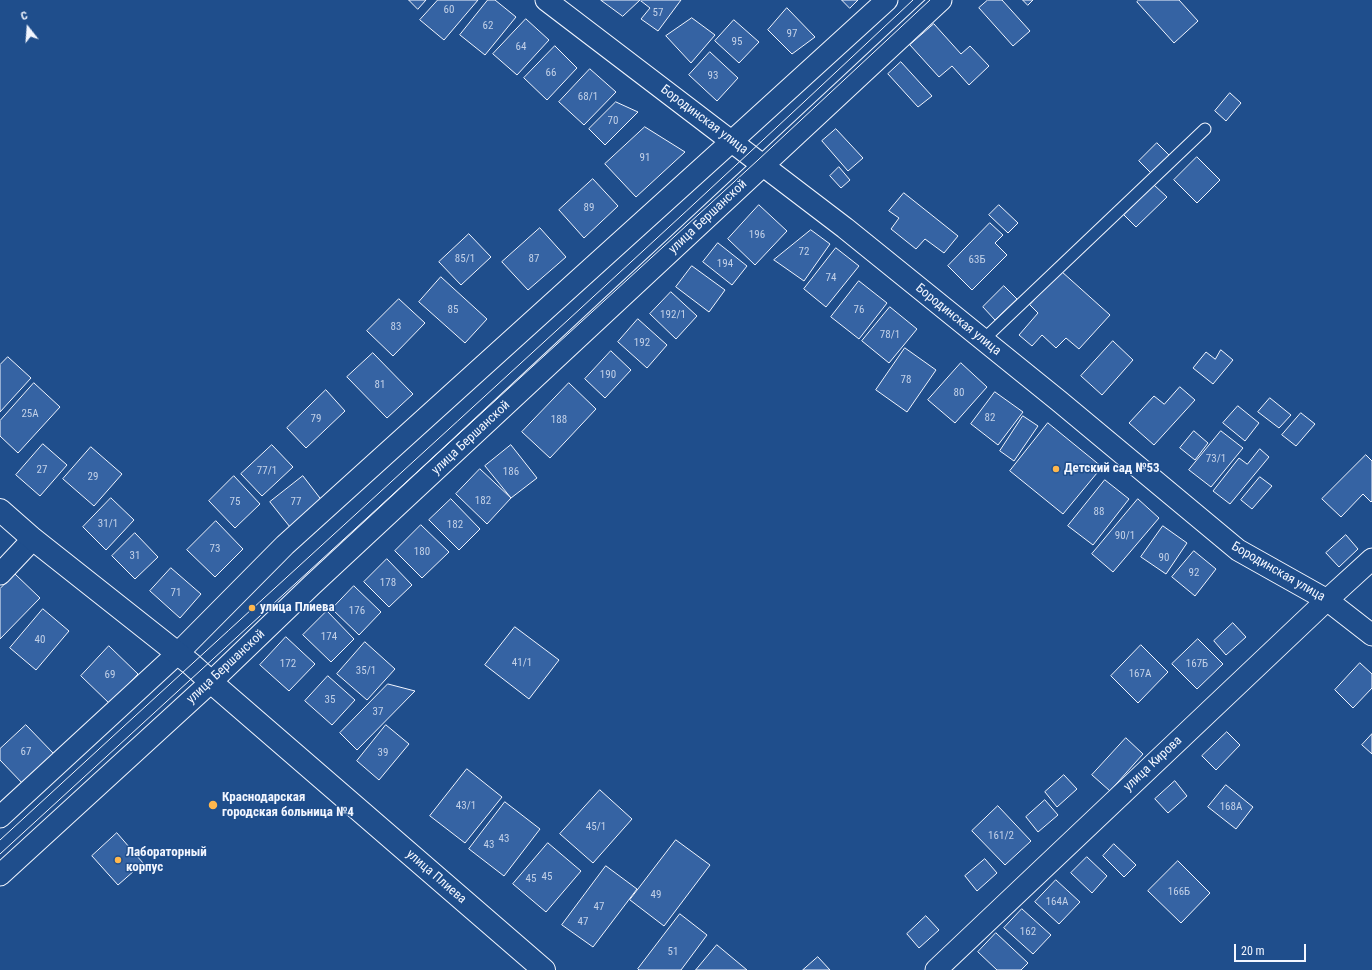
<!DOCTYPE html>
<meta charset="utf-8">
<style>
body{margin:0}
#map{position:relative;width:1372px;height:970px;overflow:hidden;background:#1f4e8c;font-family:"Roboto Condensed",sans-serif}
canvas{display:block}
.north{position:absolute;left:8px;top:8px;width:40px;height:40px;-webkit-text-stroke:3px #1f4e8c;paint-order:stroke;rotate:343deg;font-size:11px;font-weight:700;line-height:16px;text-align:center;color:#f2f6ff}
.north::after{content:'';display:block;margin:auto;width:14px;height:18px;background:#f2f6ff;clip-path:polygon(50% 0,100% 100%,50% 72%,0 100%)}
.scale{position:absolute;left:1234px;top:944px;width:72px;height:18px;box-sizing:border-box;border:2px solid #f2f6ff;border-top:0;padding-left:5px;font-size:12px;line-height:14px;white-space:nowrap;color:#f2f6ff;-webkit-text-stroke:3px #1f4e8c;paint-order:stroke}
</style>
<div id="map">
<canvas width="1372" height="970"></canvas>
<div class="north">С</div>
<div class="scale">20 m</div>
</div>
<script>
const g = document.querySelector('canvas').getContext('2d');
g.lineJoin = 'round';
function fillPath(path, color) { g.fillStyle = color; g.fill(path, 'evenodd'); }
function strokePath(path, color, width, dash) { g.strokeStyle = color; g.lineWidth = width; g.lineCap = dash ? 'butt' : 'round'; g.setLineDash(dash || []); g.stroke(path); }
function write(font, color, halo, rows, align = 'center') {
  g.font = font + ' "Roboto Condensed",sans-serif'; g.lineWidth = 3; g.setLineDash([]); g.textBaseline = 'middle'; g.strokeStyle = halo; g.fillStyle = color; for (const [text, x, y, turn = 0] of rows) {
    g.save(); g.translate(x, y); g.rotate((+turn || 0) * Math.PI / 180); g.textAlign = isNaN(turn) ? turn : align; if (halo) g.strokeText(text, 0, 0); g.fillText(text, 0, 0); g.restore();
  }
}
const building = new Path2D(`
 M409,0H426L418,9Z
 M438,0H478L444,40L420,20Z
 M488,0H495L516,17L485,55L460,35Z
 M601,0H640L623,16Z
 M642,0H681L658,31L641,19L650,8L641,1Z
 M842,0H858L850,8Z
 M988,0H1002L1030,31L1013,46L979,8Z
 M1023,0H1033L1028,5Z
 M1139,0H1179L1198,21L1174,43L1137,2Z
 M787,8L815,37L792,54L768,30Z
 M692,18L715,35L691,63L666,36Z
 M526,19L549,40L517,75L493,54Z
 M734,20L759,42L739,63L715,41Z
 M934,24L961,54L970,46L989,66L969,85L952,66L939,77L910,45Z
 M555,46L577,68L547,100L524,78Z
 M710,52L738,78L717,101L689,75Z
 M901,62L932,96L918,107L888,74Z
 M590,69L616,92L584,125L559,102Z
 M1230,93L1241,103L1226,121L1215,111Z
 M616,102L638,112L605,145L589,129Z
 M645,127L685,152L636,197L605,164Z
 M836,129L863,158L848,171L822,141Z
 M1157,143L1170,156L1152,174L1139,161Z
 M1197,157L1220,180L1197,203L1174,180Z
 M839,167L850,180L841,188L830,176Z
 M593,179L618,206L584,238L559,210Z
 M1154,185L1167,197L1136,227L1124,215Z
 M904,193L958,236L944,253L925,239L916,249L891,229L899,218L889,211Z
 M759,205L787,231L755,265L728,239Z
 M999,205L1018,223L1008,233L989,215Z
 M990,223L1003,235L995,243L1007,255L972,290L948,266Z
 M540,228L566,257L528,290L502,262Z
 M811,230L830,244L804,281L774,260Z
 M469,234L491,257L461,285L439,262Z
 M718,243L747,266L732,285L703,262Z
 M836,248L859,266L826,307L804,289Z
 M692,266L725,290L709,312L676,287Z
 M1061,271L1110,315L1079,349L1066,338L1056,348L1042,335L1032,346L1019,335L1038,313L1030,305Z
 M441,277L487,319L465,343L419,302Z
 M859,281L887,303L859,339L831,317Z
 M1004,286L1017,299L995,320L983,307Z
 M671,292L697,316L676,339L650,314Z
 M399,299L425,323L393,356L367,331Z
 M890,307L917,329L889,363L862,341Z
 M638,319L667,345L647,368L618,342Z
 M1113,341L1133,360L1102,395L1081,376Z
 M905,348L936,370L907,412L876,390Z
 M1221,350L1233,360L1213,384L1193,368L1206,352L1215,359Z
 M611,351L631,370L605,398L585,379Z
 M373,353L413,394L387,418L347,377Z
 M8,357L31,378L0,412V365Z
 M961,363L987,387L955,423L928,400Z
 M34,383L60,407L18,453L0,436V421Z
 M569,383L596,409L550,458L522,432Z
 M1180,387L1195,400L1154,445L1129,423L1154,396L1164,404Z
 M326,390L345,411L306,448L287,428Z
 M995,392L1023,412L998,445L971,424Z
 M1270,398L1291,415L1279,428L1258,412Z
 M1238,406L1259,423L1245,441L1223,423Z
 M1301,413L1315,424L1296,446L1282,435Z
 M1023,416L1038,426L1014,461L1000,451Z
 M1048,423L1102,467L1063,514L1010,471Z
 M1194,431L1208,443L1195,460L1180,448Z
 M1221,431L1243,448L1211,487L1189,470Z
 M43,444L67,465L40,496L16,475Z
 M272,445L293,467L262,496L241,474Z
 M511,445L537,478L511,498L485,466Z
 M91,447L122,474L94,506L63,479Z
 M1260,449L1269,457L1230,504L1213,491L1239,458L1247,464Z
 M1366,455L1372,461V501L1371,502L1363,494L1341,517L1322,499Z
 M480,469L511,498L487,524L456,494Z
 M234,476L260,504L235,528L209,501Z
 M303,476L323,502L290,527L270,502Z
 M1260,477L1272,486L1252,509L1241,500Z
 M1105,480L1129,499L1093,545L1068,526Z
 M111,498L134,520L106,550L83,527Z
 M451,499L480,529L459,550L429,520Z
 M1138,499L1159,518L1113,572L1092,554Z
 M216,521L243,549L215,577L187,550Z
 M421,525L449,552L422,578L395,551Z
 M1163,526L1187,543L1166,574L1141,557Z
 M135,533L158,557L135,579L112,556Z
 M1346,535L1358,549L1339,567L1326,553Z
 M1194,551L1216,569L1195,596L1172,577Z
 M387,559L412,585L389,607L364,582Z
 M171,568L201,594L180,618L150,591Z
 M15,574L40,598L0,639V589Z
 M354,586L381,612L359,635L332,609Z
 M43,609L69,631L36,670L10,648Z
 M327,611L354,639L331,662L303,635Z
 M1233,623L1246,637L1226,655L1214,641Z
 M515,627L559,660L529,699L485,665Z
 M286,637L315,664L289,691L260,665Z
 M1198,639L1223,664L1197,689L1172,664Z
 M365,642L395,669L367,700L337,674Z
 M1141,645L1168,672L1138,703L1111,676Z
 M109,646L138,674L110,704L81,676Z
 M1360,663L1372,674V688L1353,708L1335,690Z
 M328,676L355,700L332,725L305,701Z
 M388,684L415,691L357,750L340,733Z
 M26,725L55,755L24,785L0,760V749Z
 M386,725L409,744L379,780L357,761Z
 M1227,732L1240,745L1216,770L1202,756Z
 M1372,734V754L1362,745Z
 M1126,738L1143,754L1110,791L1092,775Z
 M467,769L502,797L465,843L430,816Z
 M1064,775L1077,789L1057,807L1045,792Z
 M1175,781L1187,796L1168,813L1155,799Z
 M1226,785L1253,807L1236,829L1208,807Z
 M600,790L632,819L593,863L560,834Z
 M1045,800L1058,815L1038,832L1026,817Z
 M505,802L540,829L504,876L469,849Z
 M998,806L1031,841L1005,865L972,831Z
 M117,833L143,863L118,885L92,856Z
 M676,840L710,865L664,926L630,900Z
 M548,843L581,871L546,912L513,884Z
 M1114,844L1136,865L1124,877L1103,856Z
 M1087,857L1107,876L1092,893L1071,873Z
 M985,859L997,873L977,891L965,876Z
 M1178,861L1210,893L1181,923L1148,891Z
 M606,866L637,889L593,947L562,925Z
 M1056,880L1080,902L1059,924L1035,902Z
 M1022,909L1051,935L1033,954L1004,928Z
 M680,914L707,935L681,970H639L638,969Z
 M926,916L939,930L919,948L907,934Z
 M996,933L1028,963L1021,970H997L978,952Z
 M717,945L747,970H696Z
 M818,957L830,970H803Z`);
const service = new Path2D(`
 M983,340L1205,129`);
const minor = new Path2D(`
 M546,0L845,228L1059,401L1238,550L1327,600L1372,635
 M0,574L33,539
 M0,817L177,654L285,545L732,141L887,0
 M0,875L211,682L312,585L941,0
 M936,970L1327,600L1372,559`);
const tertiary = new Path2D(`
 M0,510L33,539L191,664L211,682L544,970`);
const tram = new Path2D(`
 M0,840C304,560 612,283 913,0
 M0,854L758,160L930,0`);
const markers = [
 [1056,469,4,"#ffb74d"],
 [252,608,4,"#ffb74d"],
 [213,805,5,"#ffb74d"],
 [118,860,4,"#ffb74d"]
];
const numberNames = [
 ["60",449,10],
 ["57",658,13],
 ["62",488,26],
 ["97",792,34],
 ["95",737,42],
 ["64",521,47],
 ["66",551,73],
 ["93",713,76],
 ["68/1",588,97],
 ["70",613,121],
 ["91",645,158],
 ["89",589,208],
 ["196",757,235],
 ["72",804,252],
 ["85/1",465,259],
 ["87",534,259],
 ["63Б",977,260],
 ["194",725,264],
 ["74",831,278],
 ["85",453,310],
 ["76",859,310],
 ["192/1",673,315],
 ["83",396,327],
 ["78/1",890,335],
 ["192",642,343],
 ["190",608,375],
 ["78",906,380],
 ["81",380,385],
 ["80",959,393],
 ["25А",30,414],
 ["82",990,418],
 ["79",316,419],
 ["188",559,420],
 ["73/1",1216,459],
 ["27",42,470],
 ["77/1",267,471],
 ["186",511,472],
 ["29",93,477],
 ["182",483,501],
 ["75",235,502],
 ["77",296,502],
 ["88",1099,512],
 ["31/1",108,524],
 ["182",455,525],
 ["90/1",1125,536],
 ["73",215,549],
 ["180",422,552],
 ["31",135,556],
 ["90",1164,558],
 ["92",1194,573],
 ["178",388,583],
 ["71",176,593],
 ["176",357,611],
 ["174",329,637],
 ["40",40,640],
 ["41/1",522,663],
 ["172",288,664],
 ["167Б",1197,664],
 ["35/1",366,671],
 ["167А",1140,674],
 ["69",110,675],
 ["35",330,700],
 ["37",378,712],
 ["67",26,752],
 ["39",383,753],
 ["43/1",466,806],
 ["168А",1231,807],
 ["45/1",596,827],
 ["161/2",1001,836],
 ["43",504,839],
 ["43",489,845],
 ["45",547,877],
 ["45",531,879],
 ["166Б",1179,892],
 ["49",656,895],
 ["164А",1057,902],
 ["47",599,907],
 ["47",583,922],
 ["162",1028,932],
 ["51",673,952]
];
const streetNames = [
 ["Бородинская улица",704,120,37],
 ["улица Бершанской",708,217,-43],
 ["Бородинская улица",958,320,39],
 ["улица Бершанской",471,438,-43],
 ["Бородинская улица",1278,572,30],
 ["улица Бершанской",226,667,-43],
 ["улица Кирова",1153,764,-43],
 ["улица Плиева",436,877,41]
];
const poiNames = [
 ["Детский сад №53",1064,469],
 ["улица Плиева",260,608],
 ["Краснодарская",222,798],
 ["городская больница №4",222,813],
 ["Лабораторный",126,853],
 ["корпус",126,868]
];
fillPath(building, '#3563a3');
strokePath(building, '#f2f6ff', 1);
strokePath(service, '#f2f6ff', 13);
strokePath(minor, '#f2f6ff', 23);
strokePath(tertiary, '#f2f6ff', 24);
strokePath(service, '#1f4e8c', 11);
strokePath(minor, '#1f4e8c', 21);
strokePath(tertiary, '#1f4e8c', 22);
strokePath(tram, '#f2f6ff', 1);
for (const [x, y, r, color] of markers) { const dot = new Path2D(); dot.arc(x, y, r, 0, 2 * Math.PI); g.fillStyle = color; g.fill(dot); strokePath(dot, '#1f4e8c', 1.5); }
write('11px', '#c3d1e8', null, numberNames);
write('13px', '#f2f6ff', '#1f4e8c', streetNames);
write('bold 13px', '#f2f6ff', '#1f4e8c', poiNames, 'left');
</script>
